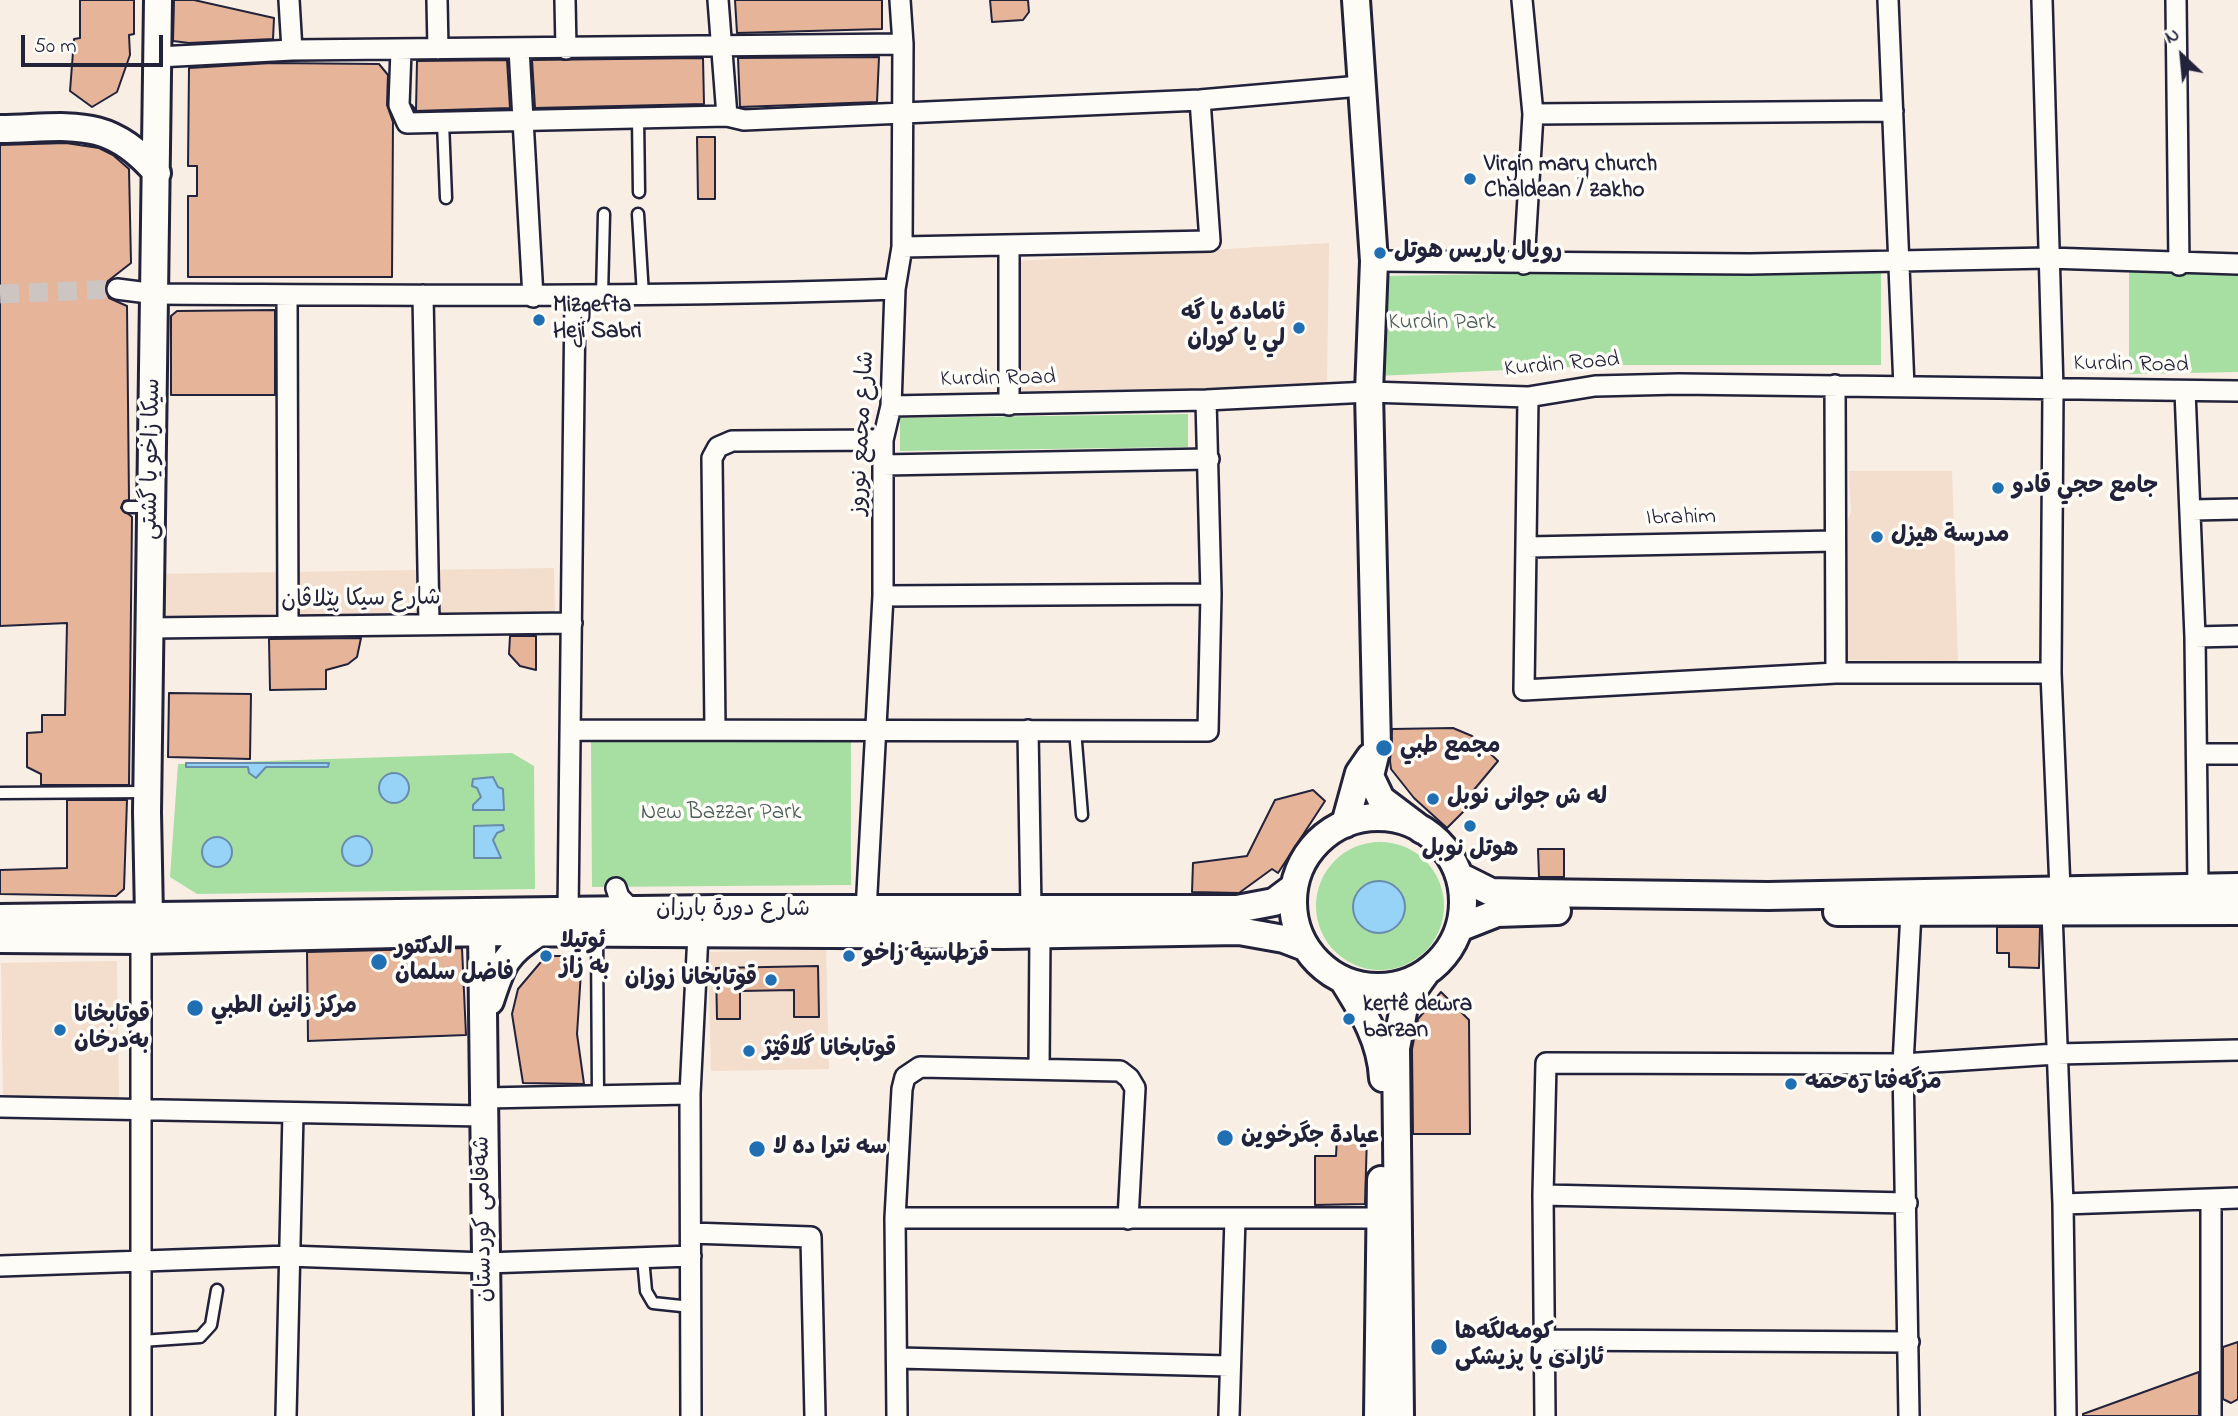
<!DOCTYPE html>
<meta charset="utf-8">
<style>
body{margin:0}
#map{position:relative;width:2238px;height:1416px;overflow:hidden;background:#f8eee4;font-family:"Indie Flower",sans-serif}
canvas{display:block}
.north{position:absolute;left:2147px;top:21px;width:70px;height:70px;-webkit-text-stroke:5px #fdfcf7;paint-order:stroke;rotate:334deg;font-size:19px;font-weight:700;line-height:28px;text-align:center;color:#22223b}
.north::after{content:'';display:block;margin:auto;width:24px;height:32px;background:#22223b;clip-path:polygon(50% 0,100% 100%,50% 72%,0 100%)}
.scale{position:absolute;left:21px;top:35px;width:142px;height:32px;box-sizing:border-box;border:4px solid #22223b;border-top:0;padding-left:9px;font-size:21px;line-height:24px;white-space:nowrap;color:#22223b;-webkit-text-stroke:5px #fdfcf7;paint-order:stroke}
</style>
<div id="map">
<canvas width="2238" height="1416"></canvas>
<div class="north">N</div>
<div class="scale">50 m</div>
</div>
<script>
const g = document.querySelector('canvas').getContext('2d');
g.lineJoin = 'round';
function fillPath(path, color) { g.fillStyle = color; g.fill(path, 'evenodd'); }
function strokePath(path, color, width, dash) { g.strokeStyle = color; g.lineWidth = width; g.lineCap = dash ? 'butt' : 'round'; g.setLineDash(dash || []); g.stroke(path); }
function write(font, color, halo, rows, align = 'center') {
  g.font = font + ' "Indie Flower","Playpen Sans Arabic",sans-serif'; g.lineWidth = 7; g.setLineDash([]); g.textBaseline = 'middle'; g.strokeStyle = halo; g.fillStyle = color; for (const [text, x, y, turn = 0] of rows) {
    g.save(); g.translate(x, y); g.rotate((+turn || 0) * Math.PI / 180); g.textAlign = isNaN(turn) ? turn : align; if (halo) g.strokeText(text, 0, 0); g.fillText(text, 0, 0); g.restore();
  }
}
const built = new Path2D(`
 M1329,243L1327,386L1019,391L1018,261Z
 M1849,471H1952L1958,661L1841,660L1839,546L1851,511Z
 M554,568L555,616L155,623L154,574Z
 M826,949L829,1069L711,1071L708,952Z
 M117,961L119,1097L3,1100L1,963Z`);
const green = new Path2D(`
 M1881,268V365H1618L1377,376L1378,276Z
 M2238,270V372L2129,374V272Z
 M1188,414V447L900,451V418Z
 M591,741H851V885L592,887Z
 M512,753L534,766L535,889L197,894L170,877L178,764Z
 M1316 906a64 64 0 1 1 128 0a64 64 0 1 1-128 0Z`);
const water = new Path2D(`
 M186,763H329L328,767H266L256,778L249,773L248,767H186Z
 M379 788a15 15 0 1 1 30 0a15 15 0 1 1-30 0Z
 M493,777L498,787L503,789L504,810H473V805L481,797L477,788L472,786L473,779Z
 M503,825L504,830L497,833L493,840L501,858H474V826Z
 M342 851a15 15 0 1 1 30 0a15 15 0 1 1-30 0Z
 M202 852a15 15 0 1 1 30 0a15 15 0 1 1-30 0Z
 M1353 907a26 26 0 1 1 52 0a26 26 0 1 1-52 0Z`);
const building = new Path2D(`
 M80,0H134V34L129,35L130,55L117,92L92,107L70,91L74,39L80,38Z
 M174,0H194L274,18L273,39L189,43L173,41Z
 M735,0H882V29L737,33Z
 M990,0H1028L1029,12L1023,20L992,22Z
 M879,57L877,102L740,107L738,58Z
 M703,58L704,104L535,108L532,60Z
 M507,60L510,108L415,111L412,105L416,110L417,61Z
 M271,63L379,64L388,75L387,105L393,122L392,277H188V196H197V166H188L189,68Z
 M697,137H715V199H698Z
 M66,143L99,148L113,155L129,169L131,263L108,281L105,288L109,298L127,306L129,500L124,501L121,508L132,517L129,785H41V774L27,767V733L42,732V715H65L67,623L0,626V145Z
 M275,310V395H171V316L177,311Z
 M510,636H536V670L520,666L509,654Z
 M361,638L357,657L348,664L326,670V689L270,690L269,639Z
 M169,693L251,694L250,759L168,757Z
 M1453,728L1472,736L1498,761L1468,797L1471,804L1447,828L1414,798L1391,769L1390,761L1392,729Z
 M1313,790L1325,801L1278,873L1272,869L1239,893L1192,892L1193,863L1247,856L1275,800Z
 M67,800H127L124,889L116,896L0,894V870L67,868Z
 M1538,849H1564V877H1539Z
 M1997,927H2040L2039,968L2009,967V953H1997Z
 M462,948L466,1035L308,1041L307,952Z
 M546,956H582L577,1034L584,1084L523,1083L512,1014L518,989Z
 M818,966L819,1017H794V990L740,991V1019H717L716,968Z
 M1441,992L1469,1020L1470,1134H1413L1412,1049L1418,1019Z
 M1367,1135L1365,1204L1315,1205V1156H1336L1337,1136Z
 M2238,1342V1399L2231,1403L2223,1399V1347Z
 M2199,1372V1416H2083V1414Z`);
const streetTunnel = new Path2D(`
 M0,294L117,289`);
const lane = new Path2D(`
 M638,118L639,192
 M443,122L446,198
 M638,214L643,295
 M602,295L604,214
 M128,507H149
 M1075,730L1082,815
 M0,793L146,792
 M597,934L598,1096
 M643,1258L646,1291L653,1303L691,1307
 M141,1341L200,1337L211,1325L217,1290`);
const street = new Path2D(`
 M289,0L292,50
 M437,0L438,49
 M565,0L566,49
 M718,0L727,116
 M1522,0L1533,114L1524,264
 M1888,0L1904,387
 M2042,0L2053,390L2051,673L2060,889
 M2176,0L2179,265
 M519,49L533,297
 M401,50L399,105L407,123L727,116L744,120L1200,100L1360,86
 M158,57L292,50L903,44
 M1533,114L1893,111
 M902,247L1210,241L1200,100
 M1374,261L1750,264L2048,258L2238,264
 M117,289L156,294C402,295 649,298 895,289
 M287,295L288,626
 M423,295L429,624
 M1835,385L1836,673
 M2185,391L2195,637L2198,887
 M1528,397L1524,690L1836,673H2051
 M1009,405V246
 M891,406L1206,400L1369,392L1528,397L1595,386L1679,384L2238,391
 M883,465L1209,459
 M2192,510L2238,509
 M1528,547L1835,541
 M883,596L1211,594
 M150,628L572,623
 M2195,637L2238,636
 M715,729L712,458L718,447L732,441L883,440
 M571,730L1208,731L1211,594L1206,400
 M1028,730L1031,910
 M2197,754H2238
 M616,888L619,897L633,911
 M866,911L883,596V440L891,406L895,289L902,247L903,44L900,0
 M2052,912L2063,1204L2066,1416
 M568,913L575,296
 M1039,1069L1040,934
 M484,1098L690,1094
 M0,1107L483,1116
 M1543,1195L1907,1203
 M2063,1204L2238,1198
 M895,1218H1380
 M691,1233L811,1237L815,1416
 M0,1266L288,1256L486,1263L691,1256
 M1543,1340L1909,1342
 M898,1358L1229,1366
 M141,1416V940
 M286,1416L293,1113
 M691,1416L690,1094L698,934
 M897,1416L895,1218L902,1089L905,1077L920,1067L1120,1071L1129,1078L1135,1088L1128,1219
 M1229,1416L1235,1218
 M1545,1416L1543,1195L1546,1063L1903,1064L2056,1054L2238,1050
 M1909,1416L1903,1064L1911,912
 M2211,1416V1200`);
const secondary = new Path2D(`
 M1356,0L1374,261L1369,392L1377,747L1370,776L1381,799L1422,830
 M0,129C69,128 108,115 157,173
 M1293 902a85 85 0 1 1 170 0a85 85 0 1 1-170 0Z
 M1345,824L1359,773L1370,757
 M1459,876L1491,892L1530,893L1768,896L2238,887
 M1837,912L2238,911
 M149,917L147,812L158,0
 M0,918L716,909H1237L1274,902L1294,887
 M1459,928L1497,913L1557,911
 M482,932L488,1416
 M0,939L141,940L482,932L1004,935L1239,931L1284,939L1305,947
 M1343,980C1363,1012 1381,1040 1383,1078
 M490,1001C502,964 505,954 538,933
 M1378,1416L1381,1180
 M1400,1416L1396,1048L1405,1002L1425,974`);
const markers = [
 [1470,179,7,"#1f6fb2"],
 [1380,253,7,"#1f6fb2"],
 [539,320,7,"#1f6fb2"],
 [1299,328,7,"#1f6fb2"],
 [1998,488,7,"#1f6fb2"],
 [1877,537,7,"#1f6fb2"],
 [1384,748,9,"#1f6fb2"],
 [1433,799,7,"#1f6fb2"],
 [1470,826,7,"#1f6fb2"],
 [546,956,7,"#1f6fb2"],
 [849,956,7,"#1f6fb2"],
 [379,962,9,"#1f6fb2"],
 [771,980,7,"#1f6fb2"],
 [195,1008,9,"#1f6fb2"],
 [1349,1019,7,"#1f6fb2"],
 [60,1030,7,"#1f6fb2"],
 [749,1051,7,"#1f6fb2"],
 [1791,1084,7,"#1f6fb2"],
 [1225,1138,9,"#1f6fb2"],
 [757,1149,9,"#1f6fb2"],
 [1439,1347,9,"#1f6fb2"]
];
const poiNames = [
 ["Virgin mary church",1484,166],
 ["Chaldean / zakho",1484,192],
 ["رويال پاريس هوتل",1394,253],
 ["Mizgefta",553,307],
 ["Heji Sabri",553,333],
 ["ئاماده يا گه",1285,315,"right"],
 ["لي يا كوران",1285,341,"right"],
 ["جامع حجي قادو",2012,488],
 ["مدرسة هيزل",1891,537],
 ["مجمع طبي",1400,748],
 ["له ش جوانى نوبل",1447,799],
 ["هوتل نوبل",1470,851,"center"],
 ["ئوتيلا",560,943],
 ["به زاز",560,969],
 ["الدكتور",395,949],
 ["فاضل سلمان",395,975],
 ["قرطاسية زاخو",863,956],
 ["قوتابخانا زوزان",757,980,"right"],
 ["kertê dewra",1363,1006],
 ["barzan",1363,1032],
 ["مركز زانين الطبي",211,1008],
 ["قوتابخانا",74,1017],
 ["به‌درخان",74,1043],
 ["قوتابخانا گلاڤێژ",763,1051],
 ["مزگەفتا رەحمە",1805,1084],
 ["عيادة جگرخوين",1241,1138],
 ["سه نترا ده لا",773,1149],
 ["کومەلگەھا",1455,1334],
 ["ئازادی یا پزیشکی",1455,1360]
];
const parkNames = [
 ["Kurdin Park",1442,324],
 ["New Bazzar Park",721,814]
];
const streetNames = [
 ["Kurdin Road",1562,366,-5],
 ["Kurdin Road",2131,366,1],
 ["Kurdin Road",998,380,-1],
 ["شارع مجمع نوروز",864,433,-87],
 ["سیکا زاخو یا گشتى",153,459,-89],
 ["Ibrahim",1681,519,-1],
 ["شارع سيكا پێلاڤان",361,601,-1],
 ["شارع دورة بارزان",733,911],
 ["شەقامی کوردستان",485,1219,-91]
];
fillPath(built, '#f3ddcd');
fillPath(green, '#a7dea2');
fillPath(water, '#97d2f7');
strokePath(water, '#688cac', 2);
fillPath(building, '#e6b498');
strokePath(building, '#22223b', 2);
strokePath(streetTunnel, '#cdc5c2', 19, [19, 10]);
strokePath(lane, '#22223b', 15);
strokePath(street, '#22223b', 24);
strokePath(secondary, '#22223b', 32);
strokePath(lane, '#fdfcf7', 10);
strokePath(street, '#fdfcf7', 19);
strokePath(secondary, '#fdfcf7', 26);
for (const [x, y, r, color] of markers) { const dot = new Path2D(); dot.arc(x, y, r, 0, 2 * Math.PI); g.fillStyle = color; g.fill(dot); strokePath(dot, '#fdfcf7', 2.5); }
write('bold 23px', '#22223b', '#fdfcf7', poiNames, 'left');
write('23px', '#4a5a5a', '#fdfcf7', parkNames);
write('23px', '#22223b', '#fdfcf7', streetNames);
</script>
